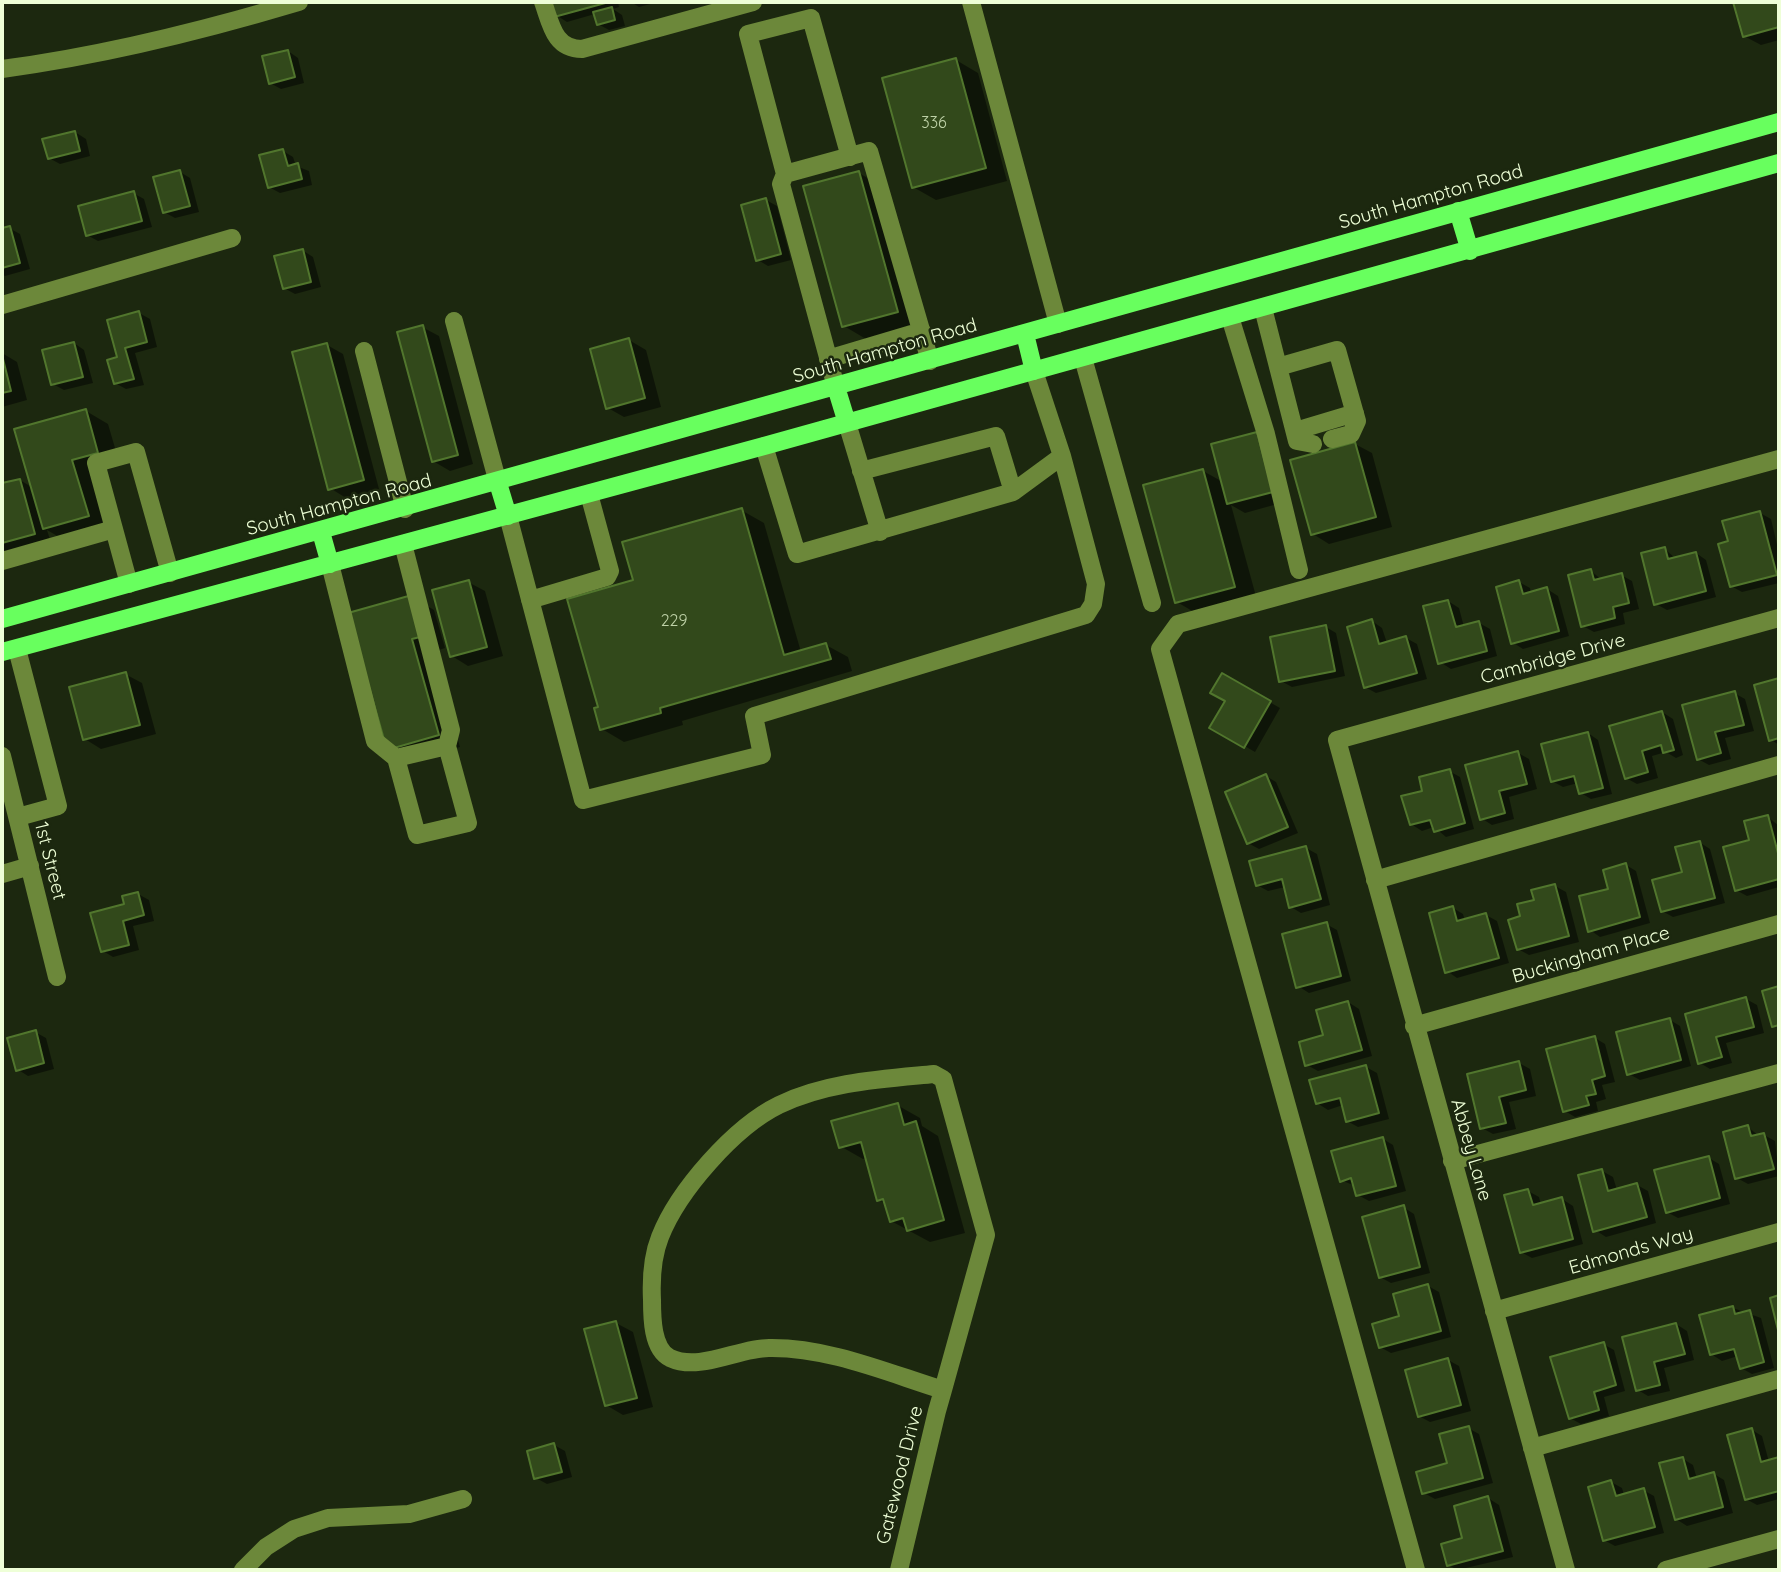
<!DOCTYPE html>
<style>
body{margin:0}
#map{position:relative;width:1781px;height:1572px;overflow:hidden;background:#1c280f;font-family:Quicksand,sans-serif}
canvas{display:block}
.frame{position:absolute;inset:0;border:4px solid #eeffd7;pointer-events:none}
</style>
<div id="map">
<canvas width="1781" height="1572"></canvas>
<div class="frame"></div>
</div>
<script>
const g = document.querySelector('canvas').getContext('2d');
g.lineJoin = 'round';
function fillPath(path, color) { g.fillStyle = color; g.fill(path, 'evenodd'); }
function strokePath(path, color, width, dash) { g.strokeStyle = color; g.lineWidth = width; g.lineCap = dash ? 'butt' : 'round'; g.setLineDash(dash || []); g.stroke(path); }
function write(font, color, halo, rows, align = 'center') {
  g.font = font + ' Quicksand,sans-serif'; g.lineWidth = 5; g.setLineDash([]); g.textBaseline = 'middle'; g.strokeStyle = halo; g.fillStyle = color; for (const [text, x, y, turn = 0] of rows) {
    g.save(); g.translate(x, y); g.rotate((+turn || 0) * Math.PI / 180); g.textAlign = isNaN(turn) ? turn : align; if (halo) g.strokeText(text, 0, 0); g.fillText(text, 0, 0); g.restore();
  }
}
const shadow = new Path2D(`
 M552,2H618L619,7L613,9L622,15L625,26L609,30L598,24L595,14L567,22L556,15Z
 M631,2H658L639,7Z
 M1735,2H1779V40L1761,45L1744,36Z
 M288,51L298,58L304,83L281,89L270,83Z
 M956,60L978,73L1007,181L936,200L913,187Z
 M75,132L86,139L90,156L60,164L49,158Z
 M283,151L293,157L296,166L309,171L312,185L280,193L269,187Z
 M180,172L190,178L199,212L175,218L164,212Z
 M859,173L881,186L919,325L866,339L844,326Z
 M133,193L144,199L152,227L98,241L87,235Z
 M766,200L777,206L791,260L768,266L758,260Z
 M9,228L20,234L30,269L5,276L2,274V230Z
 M302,250L313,257L321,287L295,294L284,288Z
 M139,313L150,319L157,347L135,353L144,385L126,389L115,383L119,358Z
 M422,327L439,336L473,464L450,471L433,461Z
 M629,340L646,350L661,407L624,417L608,408Z
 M74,343L84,350L93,383L64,390L53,384Z
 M327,345L343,354L379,489L346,498L330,488Z
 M2,353L17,362L27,400L2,407Z
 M86,411L108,424L120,465L94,473L110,529L66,541L47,530L51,543L2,556V485L20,480L33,488Z
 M1355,444L1372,453L1392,527L1329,544L1313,534Z
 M1213,446L1288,501L1245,513L1231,505L1257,600L1199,615L1177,602L1203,471L1223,482Z
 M741,510L764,523L801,652L826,645L848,657L852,671L682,721L683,725L624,742L602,729L601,709L635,582Z
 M1760,513L1771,519L1779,553V583L1742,592L1731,586L1730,542Z
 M1665,549L1676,559L1696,553L1706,560L1716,597L1667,610L1656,604Z
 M1591,571L1602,580L1621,575L1632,581L1639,609L1623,613L1625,624L1594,632L1583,626Z
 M468,582L485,591L503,656L468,666L452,656Z
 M1519,582L1530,588L1531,594L1547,589L1558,596L1569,636L1523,649L1512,642Z
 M412,597L434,610L445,648L433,652L460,747L411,761L388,748Z
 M1448,601L1459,608L1464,627L1479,623L1490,629L1497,656L1451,669L1440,662Z
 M1372,621L1382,628L1387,643L1406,638L1417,644L1427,679L1376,693L1365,687Z
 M1326,627L1336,633L1345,676L1292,687L1281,681Z
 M125,674L142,683L156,734L101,749L85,739Z
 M1222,675L1280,708L1255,752L1212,727L1227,701Z
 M1779,680V745L1770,739L1756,686Z
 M1734,693L1745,699L1754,731L1725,738L1731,759L1709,765L1698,759Z
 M1662,712L1673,719L1683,755L1676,758L1666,752L1652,756L1658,778L1637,784L1626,778Z
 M1588,733L1598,740L1612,794L1591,799L1581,793L1578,783L1563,787L1552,781Z
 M1518,753L1529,759L1537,789L1509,797L1514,819L1492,825L1481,818Z
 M1449,771L1460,777L1474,829L1446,837L1434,827L1422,831L1411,824L1424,792Z
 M1266,776L1276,782L1298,833L1259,849L1248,843Z
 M1768,817L1779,826V887L1747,896L1736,890L1751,841Z
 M1699,842L1710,849L1725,903L1673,917L1662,911Z
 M1306,848L1317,854L1330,905L1301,913L1291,907L1285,887L1268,891L1257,885Z
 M1626,865L1636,871L1650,923L1600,937L1590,930Z
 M1555,886L1566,892L1579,942L1529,955L1518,949L1522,918Z
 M138,894L149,900L154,921L133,926L139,950L113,957L103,951L126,905Z
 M1453,908L1463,914L1465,921L1486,915L1497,921L1509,963L1457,978L1447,971Z
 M1326,924L1337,930L1351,981L1309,993L1298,986Z
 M1746,999L1757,1005L1764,1033L1726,1043L1732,1063L1710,1069L1700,1063L1687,1015Z
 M1348,1002L1359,1009L1372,1056L1318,1071L1307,1065Z
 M1670,1020L1680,1026L1691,1066L1640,1080L1629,1074Z
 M35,1032L46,1038L54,1069L28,1076L17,1069Z
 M1595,1038L1605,1044L1615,1082L1602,1085L1606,1099L1596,1102L1598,1111L1575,1117L1565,1111Z
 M1519,1063L1530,1069L1536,1096L1509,1102L1516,1129L1493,1134L1482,1128L1469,1075Z
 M1366,1067L1377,1073L1389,1119L1358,1127L1347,1121L1343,1105L1328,1110L1317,1103Z
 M897,1105L920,1118L922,1126L938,1136L965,1233L930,1242L891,1221L886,1204L879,1200L867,1158L863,1159L840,1146Z
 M1748,1127L1759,1136L1764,1135L1775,1141L1779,1176L1748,1184L1737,1178Z
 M1383,1139L1393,1145L1406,1191L1369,1201L1358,1195L1355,1186L1341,1180Z
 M1709,1158L1719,1164L1730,1204L1678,1218L1667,1212Z
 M1602,1171L1613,1177L1617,1190L1637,1185L1648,1191L1656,1223L1606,1237L1595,1230Z
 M1528,1191L1539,1197L1541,1205L1562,1199L1573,1206L1583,1244L1532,1258L1521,1252Z
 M1403,1207L1414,1214L1430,1273L1391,1283L1380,1277Z
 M1428,1286L1439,1292L1451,1337L1391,1353L1380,1347Z
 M1733,1308L1761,1318L1774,1368L1752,1374L1741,1368L1738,1356L1722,1361L1711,1354Z
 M616,1323L633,1332L653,1407L623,1415L606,1405Z
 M1676,1324L1687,1331L1694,1360L1664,1368L1670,1391L1648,1396L1638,1390L1624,1338Z
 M1603,1344L1614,1350L1625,1391L1604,1397L1609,1416L1581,1424L1570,1418Z
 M1448,1360L1459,1366L1471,1411L1430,1422L1419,1416Z
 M1468,1428L1479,1434L1493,1483L1435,1499L1424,1493L1449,1465Z
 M1752,1430L1762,1436L1769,1462L1779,1459V1499L1757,1505L1746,1499Z
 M554,1445L565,1451L572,1477L547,1484L536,1478Z
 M1683,1459L1693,1465L1697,1479L1714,1474L1724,1480L1733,1513L1687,1526L1676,1519Z
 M1611,1482L1622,1488L1624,1495L1643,1490L1654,1496L1664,1533L1615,1546L1604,1540Z
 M1488,1498L1499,1505L1513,1557L1457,1570L1449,1565Z`);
const building = new Path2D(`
 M550,2H609L554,17Z
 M1733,2H1779V27L1743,37Z
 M612,7L615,20L597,25L593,12Z
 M288,50L295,77L269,84L262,56Z
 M956,58L986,168L912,188L882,78Z
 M75,131L80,151L48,159L42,139Z
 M283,149L288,166L298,163L302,179L268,188L259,155Z
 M180,170L190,206L163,213L153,177Z
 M859,171L898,312L842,327L803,186Z
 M134,191L142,221L86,236L78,206Z
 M766,198L781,254L756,261L741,205Z
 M10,226L20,263L2,268V228Z
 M303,249L311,282L283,289L274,256Z
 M139,311L147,342L125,348L134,379L114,384L107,360L117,357L107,320Z
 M423,325L458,455L432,462L397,332Z
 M629,338L645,398L606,409L590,349Z
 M74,342L83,377L51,385L42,350Z
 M327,343L364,480L328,490L292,352Z
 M2,355L11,391L2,393Z
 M86,409L98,453L72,460L89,516L43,529L14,429Z
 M1257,432L1273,492L1227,504L1211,444Z
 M1355,442L1376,517L1311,535L1290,460Z
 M1203,469L1235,587L1175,603L1143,485Z
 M20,479L35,534L2,543V483Z
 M742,508L784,655L826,643L831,659L660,708L661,713L600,730L594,708L598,707L567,599L633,580L622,542Z
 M1760,511L1777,575L1730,587L1718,544L1728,541L1722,521Z
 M1665,547L1668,559L1696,552L1706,591L1654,605L1641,553Z
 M1591,569L1594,580L1622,573L1629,603L1613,607L1615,618L1581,627L1568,575Z
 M469,580L487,647L450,657L432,590Z
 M1519,580L1523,594L1547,587L1559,631L1511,644L1496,587Z
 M412,595L424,636L412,639L439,735L387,750L348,613Z
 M1448,600L1456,627L1479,621L1487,651L1438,664L1423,606Z
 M1372,619L1379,644L1406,636L1417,673L1364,688L1347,627Z
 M1326,625L1335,671L1279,682L1270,637Z
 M126,672L140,725L83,740L69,687Z
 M1222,673L1271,701L1244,748L1209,728L1225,701L1210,693Z
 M1779,678V738L1769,741L1754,685Z
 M1735,691L1744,725L1715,732L1721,753L1697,760L1682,705Z
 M1662,711L1674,750L1663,753L1661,745L1642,751L1648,772L1625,779L1609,726Z
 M1588,732L1603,788L1579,794L1574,776L1551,782L1541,744Z
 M1518,751L1527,784L1499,791L1505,813L1480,820L1465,765Z
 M1450,769L1465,823L1434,832L1430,820L1410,825L1401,796L1422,791L1419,777Z
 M1266,774L1288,827L1247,844L1225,792Z
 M1768,815L1779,857V879L1735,891L1723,847L1749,840L1744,821Z
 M1700,841L1715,898L1661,912L1652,880L1682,872L1675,847Z
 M1306,846L1321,899L1289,908L1282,879L1256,886L1249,861Z
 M1626,863L1640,917L1588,932L1579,896L1608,889L1603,870Z
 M1555,884L1569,936L1517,950L1508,920L1520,916L1517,904L1534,900L1531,890Z
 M138,892L144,915L123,921L129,945L101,952L90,913L124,904L122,896Z
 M1453,906L1457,921L1486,913L1499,958L1445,973L1429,913Z
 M1327,922L1341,976L1296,988L1282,934Z
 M1779,986V1025L1772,1027L1762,991Z
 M1746,997L1754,1027L1716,1037L1722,1057L1698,1064L1685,1014Z
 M1348,1001L1362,1050L1305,1066L1299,1042L1323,1035L1316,1010Z
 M1670,1018L1681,1060L1627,1075L1616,1032Z
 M36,1030L44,1063L16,1071L7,1038Z
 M1595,1036L1605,1076L1592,1080L1596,1094L1586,1096L1589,1105L1563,1112L1546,1049Z
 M1519,1061L1526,1090L1499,1097L1506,1123L1480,1129L1467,1074Z
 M1366,1065L1379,1113L1346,1122L1340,1098L1316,1104L1309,1080Z
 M898,1103L904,1125L916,1121L944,1220L907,1231L903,1218L890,1222L883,1199L877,1201L861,1142L839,1148L831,1121Z
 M1748,1125L1751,1136L1764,1133L1774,1169L1735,1179L1723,1132Z
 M1383,1137L1396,1186L1356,1196L1351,1178L1340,1182L1331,1151Z
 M1709,1156L1720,1198L1666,1213L1654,1170Z
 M1602,1169L1608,1191L1637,1183L1647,1217L1593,1232L1578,1175Z
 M1528,1189L1533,1205L1562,1197L1573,1239L1520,1253L1504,1195Z
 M1404,1205L1420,1267L1379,1278L1362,1217Z
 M1428,1284L1441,1331L1379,1348L1372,1324L1399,1316L1393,1294Z
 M1779,1295V1330H1778L1770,1298Z
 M1733,1306L1735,1314L1750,1310L1764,1362L1740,1369L1734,1349L1710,1355L1699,1315Z
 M616,1321L637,1398L605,1406L584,1329Z
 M1676,1323L1685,1354L1654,1362L1660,1385L1636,1391L1622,1337Z
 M1604,1342L1616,1385L1594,1392L1599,1410L1569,1419L1550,1357Z
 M1448,1358L1461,1405L1418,1417L1405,1370Z
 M1469,1426L1483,1478L1422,1494L1416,1472L1447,1463L1439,1434Z
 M1752,1428L1761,1462L1779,1457V1491L1745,1500L1727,1435Z
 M554,1443L562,1472L534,1479L527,1451Z
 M1683,1457L1689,1479L1714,1472L1723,1507L1675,1520L1659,1463Z
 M1611,1480L1616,1496L1644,1488L1655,1527L1603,1541L1588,1487Z
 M1488,1496L1503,1551L1447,1566L1441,1544L1462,1538L1454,1506Z`);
const minor = new Path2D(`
 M543,2C551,24 554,49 582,49L753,2
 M971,2L1058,324
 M2,69C102,56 202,31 299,2
 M785,174L748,34L811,18L850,157
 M2,305L232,238
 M1263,308L1297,441L1313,444
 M1230,317L1266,434L1299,570
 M454,321L498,483
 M364,351L405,509
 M1083,358L1152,603
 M828,359L922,331
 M1278,367L1337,350L1357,421L1351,434L1332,439
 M836,387L781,184L785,174L869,151L930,361
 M847,423L880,532
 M1295,431L1355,413
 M764,446L797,554L1013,492L1062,456
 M861,471L996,436L1013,492
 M508,516L583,800L762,755L754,716L1086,615L1093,604L1096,584L1062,456L1034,371
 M403,544L451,730L447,746
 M2,561L114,529
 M330,564L375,741L396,758L417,835L468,823L447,746L396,758
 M129,584L96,463L136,452L170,573
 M530,600L607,577L610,571L589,494
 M17,649L58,806L18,817
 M2,756L57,977
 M2,874L30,866
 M1375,880L1779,765
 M1414,1026L1779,924
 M1452,1161L1779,1073
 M1494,1311L1779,1232
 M1532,1448L1779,1379
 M243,1570L266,1547L294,1529L328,1518L409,1514L463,1499
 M899,1570L937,1411L943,1390L986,1235L943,1079L934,1074C882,1079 826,1082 779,1105C734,1127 678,1191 660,1237C652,1257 651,1279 652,1300C652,1317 652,1349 670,1358C700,1372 738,1348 769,1348C828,1347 888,1373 943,1390
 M1416,1570L1160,649L1178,624L1779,459
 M1566,1570L1337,740L1779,618
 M1666,1570L1779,1539`);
const major = new Path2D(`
 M1458,211L1470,251
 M1025,334L1034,371
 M836,387L847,423
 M498,483L508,516
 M321,532L330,564
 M2,619L1779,122
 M2,652L764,446L1779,163`);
const numberNames = [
 ["336",934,123],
 ["229",674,621]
];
const streetNames = [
 ["South Hampton Road",1431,197,-16],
 ["South Hampton Road",885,351,-16],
 ["South Hampton Road",339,505,-15],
 ["Cambridge Drive",1553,659,-15],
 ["1st Street",50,861,76],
 ["Buckingham Place",1591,955,-16],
 ["Abbey Lane",1471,1150,74],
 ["Edmonds Way",1631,1251,-16],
 ["Gatewood Drive",900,1475,-76]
];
fillPath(shadow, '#0007');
fillPath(building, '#32491b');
strokePath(building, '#51762d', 2);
strokePath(minor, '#6c883a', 18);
strokePath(major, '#68ff5e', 18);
write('16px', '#bfd2a8', null, numberNames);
write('19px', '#eeffd7', '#1c280f', streetNames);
</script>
